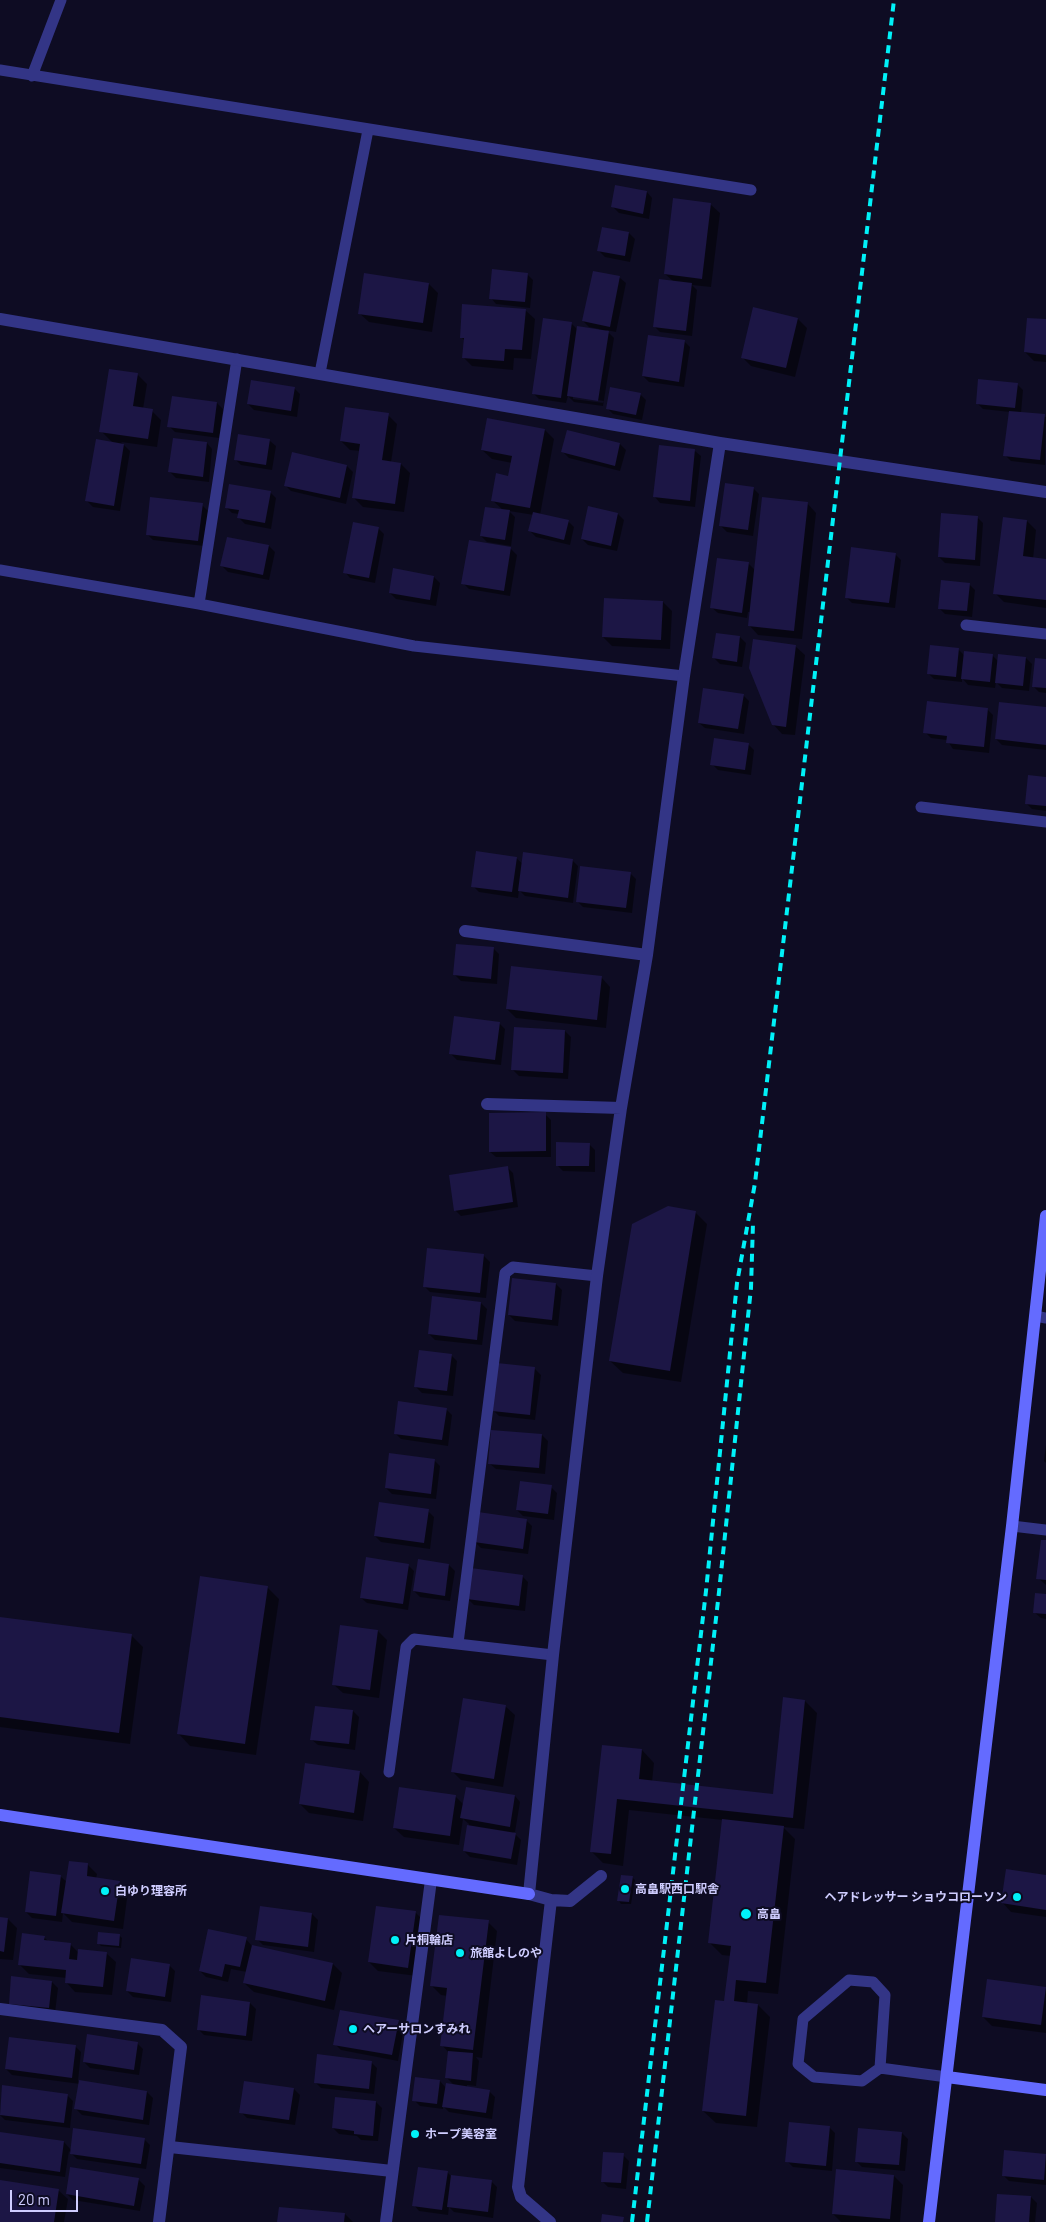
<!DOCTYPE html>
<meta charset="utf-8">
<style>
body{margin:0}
#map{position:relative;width:1046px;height:2222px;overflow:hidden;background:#0e0c23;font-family:Barlow,sans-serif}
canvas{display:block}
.scale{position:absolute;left:10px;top:2190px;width:68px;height:22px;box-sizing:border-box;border:2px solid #cfcdff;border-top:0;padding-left:6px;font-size:15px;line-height:18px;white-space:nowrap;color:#cfcdff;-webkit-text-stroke:4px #0e0c23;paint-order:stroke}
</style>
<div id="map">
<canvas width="1046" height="2222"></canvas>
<div class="scale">20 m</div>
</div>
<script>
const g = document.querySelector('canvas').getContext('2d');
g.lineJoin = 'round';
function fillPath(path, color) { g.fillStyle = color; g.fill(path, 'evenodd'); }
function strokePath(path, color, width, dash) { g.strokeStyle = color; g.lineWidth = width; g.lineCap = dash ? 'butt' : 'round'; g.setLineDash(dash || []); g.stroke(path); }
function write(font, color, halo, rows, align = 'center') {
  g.font = font + ' Barlow,"Noto Sans JP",sans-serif'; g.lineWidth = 4; g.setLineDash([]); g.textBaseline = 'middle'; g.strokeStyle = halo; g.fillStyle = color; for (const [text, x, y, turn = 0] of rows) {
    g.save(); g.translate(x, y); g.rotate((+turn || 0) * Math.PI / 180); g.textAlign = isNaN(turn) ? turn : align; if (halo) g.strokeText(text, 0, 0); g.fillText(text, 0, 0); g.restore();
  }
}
const shadow = new Path2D(`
 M647,192L652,198L649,219L619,213L613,207Z
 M710,204L720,213L711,287L692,285L697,290L692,336L660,332L654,326L674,282L665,274Z
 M603,229L629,233L635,239L630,262L605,257L599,251Z
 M594,272L620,278L626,283L616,332L606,330L614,338L603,406L574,402L568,396L566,403L539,399L533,393L571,323L578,330L598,331L599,329L589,327L583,321ZM573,396L604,401V403L573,399Z
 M527,274L533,280L530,308L496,304L491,298Z
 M429,284L438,293L432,332L369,322L359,313Z
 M525,310L535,319L531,359L514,358L513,370L472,366L463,357L465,341L461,337Z
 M798,319L807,328L795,377L751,366L742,357Z
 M1046,321V362L1034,361L1025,352Z
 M684,341L690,347L684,387L649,382L643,376Z
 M138,375L147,384L143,409L152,411L161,420L157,447L121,442L130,451L120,511L93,507L87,501L113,443L101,431Z
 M1017,384L1023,390L1021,413L1046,417L1045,465L1011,461L1005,455L1010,412L983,409L977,403Z
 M294,388L300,394L297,417L254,410L248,404Z
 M640,394L646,400L642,420L613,414L607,408Z
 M173,397L217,403L223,409L219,438L175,432L169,426Z
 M388,415L397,424L391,462L401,464L410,473L404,512L363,507L354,498L361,451L350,450L341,441Z
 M545,430L554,439L540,515L568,521L574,527L570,545L536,537L530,531L534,515L509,511L515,517L511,546L487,542L481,536L503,510L492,500L509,478L512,463L492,459L482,450Z
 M270,441L276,446L272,470L241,465L235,459Z
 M207,443L212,449L209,482L176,478L170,472Z
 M620,444L626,450L620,471L569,458L563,452Z
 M695,451L701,456L695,507L660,503L655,497Z
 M293,454L347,466L353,472L346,504L291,491L285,485Z
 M753,488L759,494L753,536L727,532L721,526Z
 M270,492L276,498L271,529L245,524L239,518V514L232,513L226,507Z
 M807,503L816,513L802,639L758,635L749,625L750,612H748L747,618L718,613L712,608L748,563L755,570Z
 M202,505L208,511L204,546L153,540L147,534Z
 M618,514L624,520L617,551L588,545L582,539Z
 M977,517L983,523L980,566L945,563L939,557Z
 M1027,521L1036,530L1033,559L1046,560V608L1004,602L995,593Z
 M378,528L384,534L375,583L350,578L345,572Z
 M470,542L511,549L517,555L510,596L469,589L463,583Z
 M269,546L275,552L269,580L228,572L222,566Z
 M895,554L901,560L895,608L852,603L846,597Z
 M394,570L434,577L440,583L436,606L396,599L390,593Z
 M969,584L975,590L972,617L945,614L939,608Z
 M663,602L672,611L670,649L612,646L603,637Z
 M740,637L746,643L742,667L720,664L714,658Z
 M795,646L805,655L795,735L782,734L773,724Z
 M958,649L965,656L992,655L998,661L999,656L1026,658L1032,664L1029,691L1002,688L996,682L995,688L968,685L962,678V682L934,679L928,673Z
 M1046,660V693L1039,692L1033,686Z
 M743,695L749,701L744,734L705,728L699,723Z
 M987,709L993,715L989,753L953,749L947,740L931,738L925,732Z
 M1046,709V750L1002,745L996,739Z
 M748,744L754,750L751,775L718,770L712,764Z
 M1046,779V811L1032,809L1026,803Z
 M516,858L523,864L572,860L578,866L573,903L525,896L519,890L518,898L479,892L473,886Z
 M630,873L636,879L632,913L583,907L577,901Z
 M493,948L499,954L497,984L461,981L455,975Z
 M601,977L610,987L606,1028L516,1018L507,1009Z
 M499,1023L505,1029L501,1065L457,1060L451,1054Z
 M565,1031L571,1037L568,1079L519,1076L513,1070Z
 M545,1114L551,1120V1157H496L490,1152Z
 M589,1144L595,1150V1172L563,1171L557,1165Z
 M507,1167L513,1173L518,1207L461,1216L455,1210Z
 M695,1212L707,1224L681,1382L623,1373L610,1361Z
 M484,1256L490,1262L486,1298L430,1292L424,1286Z
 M556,1284L562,1290L558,1326L515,1321L509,1315Z
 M481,1303L487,1309L482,1345L435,1340L429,1334Z
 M451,1355L457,1361L453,1396L422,1393L416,1387Z
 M535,1369L541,1375L535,1420L499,1416L493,1410Z
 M446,1409L452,1415L448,1446L401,1439L395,1433Z
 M542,1435L548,1441L545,1474L496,1469L490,1464Z
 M1046,1445V1463L1044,1461Z
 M434,1460L440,1466L436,1499L392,1494L386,1488Z
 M551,1487L557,1493L554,1520L523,1516L517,1510Z
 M428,1511L434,1517L430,1549L381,1542L375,1536Z
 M526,1520L532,1526L528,1554L481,1548L475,1542Z
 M1046,1542V1585L1038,1578Z
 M408,1565L414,1571L408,1610L367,1603L361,1598Z
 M449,1565L455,1571L450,1601L420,1597L414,1591Z
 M522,1576L528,1582L525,1611L474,1605L468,1599Z
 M267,1587L279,1599L256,1755L190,1746L178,1733Z
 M1046,1595V1619L1041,1618L1035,1613Z
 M0,1618L131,1635L143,1647L130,1744L0,1727Z
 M378,1631L387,1640L379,1698L343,1693L333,1684Z
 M805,1701L817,1713L804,1829L783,1827L795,1839L778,1994L748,1991L747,2004L758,2005L770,2017L757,2127L716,2123L703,2111L725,2002L731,1956L722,1955L710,1943L723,1820L629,1810L623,1866L603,1863L591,1851L603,1746L642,1750L654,1763L652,1782L774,1795Z
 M505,1706L515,1715L503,1787L461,1780L452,1771Z
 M353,1711L359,1717L355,1750L318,1745L312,1740Z
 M306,1764L360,1772L369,1782L363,1821L309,1813L300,1804Z
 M515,1796L520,1802L515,1832H513L521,1840L517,1865L470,1857L464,1851L469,1824L463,1819L459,1845L404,1837L394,1828L456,1797L464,1805Z
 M88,1865L97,1874L96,1879L119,1882L128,1891L123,1929L72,1922L63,1913L62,1922L32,1918L26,1912L60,1876L67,1882Z
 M1046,1876V1917L1011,1912L1002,1902Z
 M632,1877L635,1880L631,1904H621L619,1901Z
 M377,1907L416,1913L425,1922L417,1976L378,1971L369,1962Z
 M312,1914L318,1920L314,1952L263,1945L257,1939Z
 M0,1918L8,1919L17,1928L13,1960L0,1959Z
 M488,1922L497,1931L482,2058L476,2057L479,2061L476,2086L467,2085V2087L489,2091L495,2097L492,2119L449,2112L443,2106V2109L420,2106L414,2100L440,2081L446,2088L454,2085L447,2078L449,2053L442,2045L448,1996L441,1995L432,1986Z
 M119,1935L122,1938L121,1948L101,1946L99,1944Z
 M44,1937L49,1942L70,1944L79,1953H106L116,1962L112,1995L75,1992L66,1982L67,1978L29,1974L20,1965Z
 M246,1939L252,1946L333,1964L342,1973L334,2010L254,1992L244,1983L247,1972L231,1969L228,1982L206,1977L200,1971Z
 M169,1965L175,1971L171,2002L133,1997L127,1991Z
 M52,1982L58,1988L55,2013L16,2009L10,2003Z
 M1046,1988V2033L992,2026L983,2017Z
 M250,2003L256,2009L252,2041L204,2035L198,2029Z
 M398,2021L404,2027L398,2061L341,2050L335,2044Z
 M137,2043L143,2049L139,2075L90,2068L84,2062Z
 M75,2046L81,2052L78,2081L147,2092L153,2098L149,2125L82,2115L76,2109L80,2084L12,2075L6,2069Z
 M371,2062L377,2068L374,2094L321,2088L315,2082Z
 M3,2086L67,2095L73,2101L70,2128L5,2120L0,2115Z
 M294,2089L300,2095L295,2125L247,2118L241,2112Z
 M376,2102L382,2108L378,2141L361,2140L357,2136L339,2134L333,2128Z
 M829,2127L835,2133L832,2171L793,2167L787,2161Z
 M0,2133L64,2142L71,2150L144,2139L150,2145L146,2169L77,2159L69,2151L65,2177L0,2168Z
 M902,2133L908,2139L905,2171L862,2167L856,2161Z
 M623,2155L629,2161L626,2189L608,2187L602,2181Z
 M1046,2155V2185L1009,2181L1003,2175Z
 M447,2172L451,2176L491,2181L497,2187L493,2218L454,2212L449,2207L448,2215L419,2211L414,2205Z
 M894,2176L903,2185L900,2222H841L833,2214Z
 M139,2180L145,2186L140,2211L73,2200L67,2194Z
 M0,2181L58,2190L68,2199L64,2222H0Z
 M1031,2197L1037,2203L1035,2222H996Z
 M345,2214L353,2222H279Z`);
const building = new Path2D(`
 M615,185L647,191L643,214L611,207Z
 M673,198L711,203L702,279L664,274Z
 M602,227L629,232L625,256L597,251Z
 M492,269L528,273L525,302L489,299Z
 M593,271L620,276L610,327L582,321Z
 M364,273L429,283L423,323L358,314Z
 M659,279L692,283L686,331L653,327Z
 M462,304L526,309L522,350L505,349L504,361L462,358L464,338H460Z
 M753,307L798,318L786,368L741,358Z
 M543,318L572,322L561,398L532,394Z
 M1027,318L1046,319V355L1024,352Z
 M577,326L609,331L598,401L567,396Z
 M648,335L685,340L679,382L642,376Z
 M109,369L138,373L133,406L153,409L148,439L99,432Z
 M978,379L1018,383L1015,408L976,404Z
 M251,380L295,387L291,411L247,404Z
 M610,387L641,393L636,415L606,409Z
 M172,396L217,402L213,433L167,427Z
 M345,407L389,413L382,460L401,463L395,504L352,498L360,444L340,441Z
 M1009,411L1045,414L1040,460L1003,456Z
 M487,418L545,429L530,508L491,501L496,473L508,476L512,456L481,450Z
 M567,430L620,443L615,466L561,452Z
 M238,434L270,439L266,465L234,460Z
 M173,438L207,442L203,477L168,472Z
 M96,439L124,444L114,506L85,501Z
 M659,445L695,449L690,501L653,497Z
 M292,452L347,465L340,498L284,486Z
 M725,483L754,487L748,530L719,526Z
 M229,484L271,491L265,523L237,518L239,510L225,508Z
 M150,497L203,503L198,541L146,535Z
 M762,497L808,502L794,631L748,626Z
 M588,506L618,513L611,546L581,539Z
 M485,507L510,510L505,540L480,536Z
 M533,512L569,520L564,540L528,531Z
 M941,513L978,516L975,560L938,557Z
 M1003,517L1027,520L1023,556L1046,559V600L993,594Z
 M353,522L379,527L369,578L343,573Z
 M227,537L269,545L263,575L220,566Z
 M469,540L511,547L504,591L461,584Z
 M851,547L896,553L889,603L845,598Z
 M717,558L749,562L742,613L710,608Z
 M393,568L434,576L430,600L389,593Z
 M941,580L970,583L967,611L938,609Z
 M604,598L663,601L661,640L602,637Z
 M716,633L740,636L737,662L712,658Z
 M753,639L796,645L786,727L772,725L749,668Z
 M930,645L959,648L956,677L927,674Z
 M964,651L993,654L990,682L961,679Z
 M998,654L1026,657L1023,686L995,683Z
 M1035,658L1046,659V688L1032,687Z
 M703,688L744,694L738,729L698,723Z
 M927,701L988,708L984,747L946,743L947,736L923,733Z
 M999,702L1046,707V745L995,739Z
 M714,738L749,743L745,770L710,765Z
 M1028,775L1046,777V806L1025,804Z
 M476,851L517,857L512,892L471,887Z
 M523,852L573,859L568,898L518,891Z
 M580,866L631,872L626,908L576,902Z
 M456,944L494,947L491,979L453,975Z
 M511,966L602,976L597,1020L506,1009Z
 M454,1016L500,1022L495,1060L449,1054Z
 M514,1027L565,1030L563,1073L511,1070Z
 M546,1112V1151L489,1152V1113Z
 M556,1142L590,1143L589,1166H556Z
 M508,1166L513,1202L454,1211L449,1175Z
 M668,1206L696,1211L670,1371L609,1361L632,1224Z
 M427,1248L484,1254L480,1293L423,1287Z
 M512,1278L556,1283L552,1320L508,1315Z
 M432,1296L481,1302L477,1340L428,1334Z
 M419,1350L452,1354L447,1391L414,1387Z
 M497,1363L535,1367L530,1415L492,1411Z
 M398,1401L447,1408L442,1440L394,1434Z
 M491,1430L542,1434L539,1468L488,1464Z
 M389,1453L435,1459L431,1494L385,1488Z
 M520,1481L552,1485L548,1514L516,1510Z
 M379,1502L429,1509L424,1543L374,1536Z
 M478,1512L527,1519L523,1549L474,1542Z
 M1041,1540H1046V1580L1036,1579Z
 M366,1557L409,1564L403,1604L360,1598Z
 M418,1559L449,1564L445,1596L413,1591Z
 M471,1568L523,1575L519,1606L467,1599Z
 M200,1576L268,1586L245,1744L177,1734Z
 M1035,1593L1046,1594V1614L1033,1613Z
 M0,1617L132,1634L119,1733L0,1717Z
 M340,1625L378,1630L370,1690L332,1685Z
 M783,1697L805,1700L793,1818L617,1799L611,1854L590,1852L602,1745L642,1749L639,1779L773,1794Z
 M463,1698L506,1705L494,1779L451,1772Z
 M315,1706L353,1710L349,1744L310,1740Z
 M305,1763L360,1771L354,1813L299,1804Z
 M399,1787L456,1795L450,1836L393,1828Z
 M466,1787L515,1795L510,1827L460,1818Z
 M722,1819L784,1826L766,1983L736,1980L734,2001L758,2004L746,2116L702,2111L715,2000L724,2001L731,1946L708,1943Z
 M467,1825L516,1833L511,1859L463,1851Z
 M69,1861L88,1863L87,1876L120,1881L114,1921L61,1913Z
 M1006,1869L1046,1875V1910L1001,1903Z
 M30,1871L61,1875L56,1916L25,1912Z
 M621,1875L633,1876L629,1902L617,1901Z
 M260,1906L312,1913L308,1947L255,1940Z
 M376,1906L416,1911L408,1968L368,1962Z
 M439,1915L489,1920L473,2050L440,2046L447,1988L430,1986Z
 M0,1917L8,1918L4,1952L0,1951Z
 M208,1929L247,1937L240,1967L225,1964L222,1977L199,1971Z
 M98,1932L120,1934L119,1946L97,1944Z
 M22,1933L45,1936L44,1940L71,1943L69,1959L77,1960L78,1949L107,1952L103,1987L65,1983L66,1970L18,1965Z
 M252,1945L333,1963L325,2001L243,1983Z
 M131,1958L170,1964L165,1997L126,1991Z
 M11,1976L52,1981L49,2008L9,2004Z
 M987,1979L1046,1987L1041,2025L982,2017Z
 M201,1995L250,2002L246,2036L197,2030Z
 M340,2010L399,2020L392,2055L333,2045Z
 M87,2034L138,2042L134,2070L83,2062Z
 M9,2037L76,2045L72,2078L5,2069Z
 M448,2051L473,2053L471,2081L445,2078Z
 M317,2054L372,2061L369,2089L314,2083Z
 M415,2077L440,2080L437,2104L412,2101Z
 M79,2080L147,2091L143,2120L74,2109Z
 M244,2081L294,2088L289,2120L239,2113Z
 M446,2083L490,2090L486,2113L442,2107Z
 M2,2085L68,2094L64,2123L0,2115Z
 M335,2097L376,2101L373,2136L354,2134V2131L332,2128Z
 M789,2122L830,2126L826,2166L785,2162Z
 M73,2128L145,2138L141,2164L70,2154Z
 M858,2128L902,2132L899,2165L855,2162Z
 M0,2132L64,2141L60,2172L0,2163Z
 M1004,2150L1046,2154L1044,2180L1002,2176Z
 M603,2152L624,2153L621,2183L601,2182Z
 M70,2167L139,2178L134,2206L66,2194Z
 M418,2167L448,2171L442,2210L412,2206Z
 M836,2169L894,2175L890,2219L832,2214Z
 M451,2175L492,2180L488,2212L447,2207Z
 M0,2180L59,2189L54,2222H0Z
 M997,2194L1031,2196L1029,2222H995Z
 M279,2207L345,2213L344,2222H277Z
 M602,2214L624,2217L623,2222H601Z`);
const lane = new Path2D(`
 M0,70L751,190
 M32,76L61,0
 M320,373L368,130
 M0,570L199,604L414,646L684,676
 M199,604L237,359
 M966,625L1046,634
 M921,807L1046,822
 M1035,1316L1046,1318
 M1012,1526L1046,1530
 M458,1643L505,1273L513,1267L597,1276
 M389,1772L406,1647L414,1639L553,1655
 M880,2068L885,1995L873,1982L849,1980L803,2019L798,2064L814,2077L862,2081L880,2068L947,2077`);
const street = new Path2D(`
 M0,319L720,443L1046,492
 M465,931L647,955
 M487,1104L621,1108
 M601,1876L570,1901L551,1900L529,1894L553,1655L597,1276L621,1108L647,955L684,676L720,443
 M0,2009L162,2030L181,2047L159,2222
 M170,2147L392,2171
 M386,2222L431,1880
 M550,2222L521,2197L518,2187L551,1900`);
const secondary = new Path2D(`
 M0,1815L529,1894
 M947,2077L1046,2090
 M929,2222L1012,1526L1046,1216`);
const rail = new Path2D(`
 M632,2222L706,1591L737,1283L755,1183L894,0
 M647,2222L719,1592L751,1288L753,1223`);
const markers = [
 [625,1889,5,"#00f1f8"],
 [105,1891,5,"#00f1f8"],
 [1017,1897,5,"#00f1f8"],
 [746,1914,6,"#00f1f8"],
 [395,1940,5,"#00f1f8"],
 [460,1953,5,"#00f1f8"],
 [353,2029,5,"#00f1f8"],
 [415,2134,5,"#00f1f8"]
];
const poiNames = [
 ["高畠駅西口駅舎",635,1889],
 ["白ゆり理容所",115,1891],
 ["ヘアドレッサー ショウコローソン",1007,1897,"right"],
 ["高畠",757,1914],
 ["片桐輪店",405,1940],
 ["旅館よしのや",470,1953],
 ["ヘアーサロンすみれ",363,2029],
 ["ホープ美容室",425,2134]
];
fillPath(shadow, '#0007');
fillPath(building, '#1c1645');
strokePath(lane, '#333586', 11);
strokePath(street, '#333586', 12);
strokePath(secondary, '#646bff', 12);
strokePath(rail, '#00f1f8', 4, [8, 6]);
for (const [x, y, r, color] of markers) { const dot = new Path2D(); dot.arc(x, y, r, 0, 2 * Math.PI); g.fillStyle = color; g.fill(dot); strokePath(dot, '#0e0c23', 2); }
write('bold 12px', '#cfcdff', '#0e0c23', poiNames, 'left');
</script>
